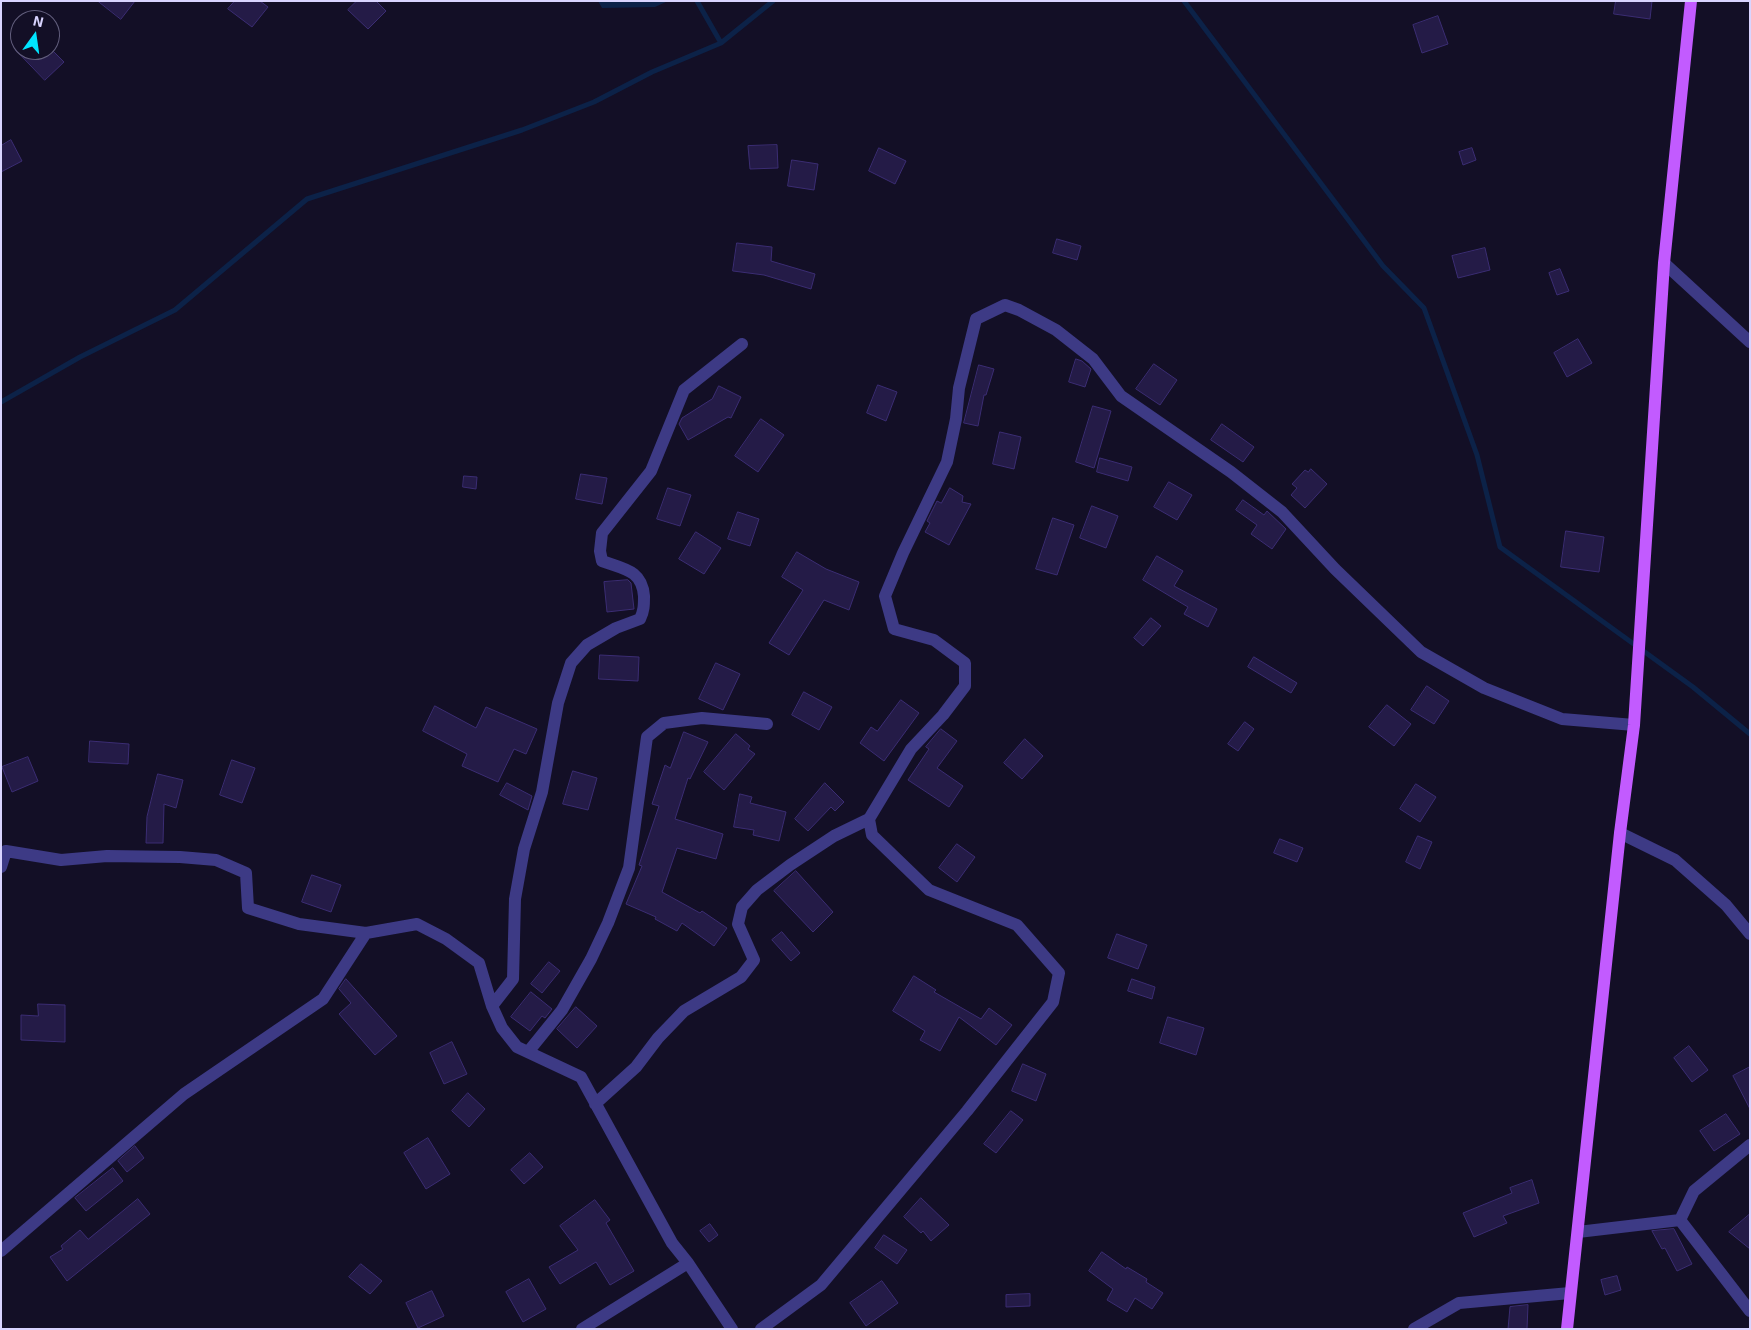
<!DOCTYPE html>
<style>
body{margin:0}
#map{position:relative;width:1751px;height:1330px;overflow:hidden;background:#130f26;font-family:"Exo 2",sans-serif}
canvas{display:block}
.frame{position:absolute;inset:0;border:2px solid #d9d4ff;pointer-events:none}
.north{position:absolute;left:10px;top:10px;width:50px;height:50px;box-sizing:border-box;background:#130f26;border:1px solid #625e7d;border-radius:50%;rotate:14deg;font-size:14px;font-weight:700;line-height:20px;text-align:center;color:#d9d4ff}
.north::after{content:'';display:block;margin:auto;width:18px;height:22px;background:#00e5ff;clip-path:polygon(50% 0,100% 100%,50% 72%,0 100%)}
</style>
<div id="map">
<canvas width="1751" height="1330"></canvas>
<div class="frame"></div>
<div class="north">N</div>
</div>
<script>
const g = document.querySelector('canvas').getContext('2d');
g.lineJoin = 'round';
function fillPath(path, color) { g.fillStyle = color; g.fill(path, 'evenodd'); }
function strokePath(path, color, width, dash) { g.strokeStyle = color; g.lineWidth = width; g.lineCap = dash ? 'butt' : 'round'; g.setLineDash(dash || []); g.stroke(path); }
const water = new Path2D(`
 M598,1H668L655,7L602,8Z`);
const stream = new Path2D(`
 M697,1L721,43
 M1184,1L1383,266L1424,308L1477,455L1500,547L1693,687L1750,734
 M1,402L80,357L175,310L307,199L522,130L594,102L652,72L721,43L773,1`);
const building = new Path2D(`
 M98,1H135L121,19Z
 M235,1H260L268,7L252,27L228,9Z
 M357,1H376L386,11L368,29L348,10Z
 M1616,1H1652L1650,19L1614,14Z
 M1438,16L1448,44L1422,53L1413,25Z
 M16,50H52L64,62L45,80Z
 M11,140L22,161L1,172V146Z
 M777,145L778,168L750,169L748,146Z
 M879,148L906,161L895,184L869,171Z
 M1472,148L1476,160L1463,165L1459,152Z
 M792,160L818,164L814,190L788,186Z
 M1057,239L1081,246L1077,260L1053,253Z
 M737,243L772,247L771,261L815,274L811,289L764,275L733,271Z
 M1485,248L1490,270L1458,278L1452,256Z
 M1560,269L1569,291L1557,295L1549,273Z
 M1578,339L1592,363L1567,377L1554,353Z
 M1076,359L1082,361L1091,369L1085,387L1069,382Z
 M1154,364L1177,380L1160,405L1136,389Z
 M979,365L994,369L986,395H984L978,426L964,423Z
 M878,385L897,392L886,421L867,413Z
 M719,386L741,397L731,418L728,417L688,440L679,424L682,418L712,399Z
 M1093,406L1111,411L1094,468L1076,462Z
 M761,419L784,435L758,472L735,456Z
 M1222,424L1254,447L1243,462L1211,440Z
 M1000,432L1021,437L1014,469L993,464Z
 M1100,458L1132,467L1128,481L1097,472Z
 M1311,469L1327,484L1305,508L1291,495L1297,488L1292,484L1305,470L1308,472Z
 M581,474L607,478L602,504L576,499Z
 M464,476L477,477L476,489L463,487Z
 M1169,482L1192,495L1177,520L1154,507Z
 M668,488L691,495L680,526L657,519Z
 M950,488L963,496L962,502L971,504L949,545L925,532L930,523L927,521L937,501L941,503Z
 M1243,500L1264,515L1267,511L1286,529L1272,549L1251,534L1257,525L1236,510Z
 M1092,506L1118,516L1106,548L1080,538Z
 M738,512L759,519L750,546L728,539Z
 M1053,518L1074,525L1057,575L1036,569Z
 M1566,531L1604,537L1599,572L1561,567Z
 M696,532L721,548L704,574L679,559Z
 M797,552L826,569L859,582L849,610L824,600L789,655L769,643L803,590L782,577Z
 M1157,556L1183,571L1174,586L1217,609L1208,627L1184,614L1188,607L1143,580Z
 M628,580L631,583L634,609L607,612L604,582Z
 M1151,618L1161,626L1143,646L1134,638Z
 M600,655L639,657L638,681L599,679Z
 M1254,657L1297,683L1291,693L1248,667Z
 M716,663L740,674L723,710L699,699Z
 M1427,686L1449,701L1434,724L1411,710Z
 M804,692L832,707L819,730L792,715Z
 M901,700L919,713L884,761L860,743L871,727L877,731Z
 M1387,705L1411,724L1394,746L1369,727Z
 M435,706L476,728L486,707L537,729L526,754L514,749L498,782L462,766L467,754L423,731Z
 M1245,722L1254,729L1238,751L1228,744Z
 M941,729L957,741L937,768L963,786L949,807L908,780L929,749L926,747Z
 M684,732L708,742L690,779L688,778L675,819L723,834L716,859L677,848L662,892L700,913L702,911L727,928L714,946L682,923L677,931L655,919L656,917L626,904L642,866L639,865L659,806L652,804L665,765L670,768Z
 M736,734L750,746L748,749L755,754L724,790L704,772Z
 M1025,739L1043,756L1022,779L1004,763Z
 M90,741L129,744L128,764L89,762Z
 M28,757L38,781L12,792L2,767Z
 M232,760L255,768L242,803L220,795Z
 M573,771L597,778L588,810L563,804Z
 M158,774L183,780L176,808L164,804L163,843H146L147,817Z
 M507,783L532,796L528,810L500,795Z
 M825,783L844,802L835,811L831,807L808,831L795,819Z
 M1416,784L1436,797L1420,822L1400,809Z
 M740,794L752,797L750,803L786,812L779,841L753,835L754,830L734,827Z
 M1418,836L1432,842L1420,869L1406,862Z
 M1280,839L1303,848L1297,862L1274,853Z
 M957,844L975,857L957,882L939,868Z
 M796,871L833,912L813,932L774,891Z
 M312,875L341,885L331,912L302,902Z
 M782,932L800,953L791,961L772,940Z
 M1117,934L1147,945L1138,969L1108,958Z
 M549,962L560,971L542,993L531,984Z
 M914,976L936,990L934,992L981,1019L989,1008L1012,1025L996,1045L959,1017L940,1051L920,1040L925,1031L893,1011Z
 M346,979L397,1036L375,1055L339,1014L351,1003L339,989Z
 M1132,979L1155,987L1152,999L1128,991Z
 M531,992L552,1009L545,1018L542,1016L530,1031L511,1017Z
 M38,1004L65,1005V1042L21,1040V1015L38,1016Z
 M576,1007L597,1026L577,1048L557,1029Z
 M1168,1017L1204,1028L1196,1055L1160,1043Z
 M452,1042L467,1074L444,1084L430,1053Z
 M1689,1046L1708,1070L1692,1082L1674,1058Z
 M1023,1064L1046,1074L1036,1101L1012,1091Z
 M1750,1067V1109L1733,1076Z
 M468,1093L485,1109L469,1127L452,1111Z
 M1011,1111L1023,1120L996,1153L984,1144Z
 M1726,1114L1740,1134L1714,1151L1700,1131Z
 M428,1138L450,1174L426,1189L404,1153Z
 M135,1146L144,1158L127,1172L118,1161Z
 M530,1153L543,1167L524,1184L511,1170Z
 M113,1168L123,1181L86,1211L75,1198Z
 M1532,1180L1539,1203L1503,1216L1507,1223L1474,1237L1463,1213L1512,1193L1510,1188Z
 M921,1198L949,1225L931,1241L923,1231L921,1233L904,1217Z
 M138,1199L150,1214L67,1281L50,1257L63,1249L61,1246L80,1230L88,1239Z
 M595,1200L610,1220L606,1223L634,1271L610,1285L596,1262L560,1284L549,1267L578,1250L560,1226Z
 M1750,1214V1249L1729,1232Z
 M710,1224L718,1235L709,1242L700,1231Z
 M1674,1229L1692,1264L1677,1271L1665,1248L1662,1249L1652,1231Z
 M884,1235L907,1250L897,1264L875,1248Z
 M1102,1252L1126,1269L1127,1267L1147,1279L1146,1282L1163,1293L1152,1309L1135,1298L1127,1312L1107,1300L1113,1289L1089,1271Z
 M361,1264L382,1281L370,1294L349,1277Z
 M1617,1276L1621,1290L1605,1295L1601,1280Z
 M529,1279L546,1309L523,1322L506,1292Z
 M882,1281L898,1303L866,1326L850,1303Z
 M432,1291L444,1316L418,1328L406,1303Z
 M1030,1294V1306L1006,1307V1295Z
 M1528,1305L1527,1329H1508L1510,1307Z`);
const minor = new Path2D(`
 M1664,263L1750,342
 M1620,833L1675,860L1726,905L1750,934
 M1,867L6,851L61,860L107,856L180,857L216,860L246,873L248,908L299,924L366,933L417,924L446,939L479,963L492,1006L502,1028L517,1047L581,1077L672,1243L688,1263L732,1329
 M492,1006L513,979L515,899L524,849L542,792L558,703L571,663L587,645L616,628L640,619C644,611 644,605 644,596C642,570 624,569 602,561L600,551L602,533L651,471L684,390L742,344
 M528,1052L562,1010L591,959L608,923L629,868L647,737L664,723L702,718L767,724
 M595,1104L636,1067L658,1038L684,1011L741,977L754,960L738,924L742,907L757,890L790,865L834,836L869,819
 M1680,1220L1694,1191L1750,1145
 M1578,1232L1680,1220L1750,1311
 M1,1251L184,1094L323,999L366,933
 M582,1329L688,1263
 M761,1329L821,1285L967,1111L1053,1002L1059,973L1017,925L929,890L872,835L869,819L911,749L943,715L965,686V663L934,640L894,629L885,596L903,553L947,462L956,419L959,388L976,319L1005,305L1019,310L1056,330L1093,359L1121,396L1231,472L1282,512L1335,569L1421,652L1484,688L1562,719L1634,725
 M1414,1329L1459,1303L1570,1293`);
const major = new Path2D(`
 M1567,1329L1620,833L1634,725L1664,263L1691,1`);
fillPath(water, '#0c2248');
strokePath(stream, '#0c2248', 5);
fillPath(building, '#241b47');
strokePath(building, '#3b2d73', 1);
strokePath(minor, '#3d3a85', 12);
strokePath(major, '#c25bff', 12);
</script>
